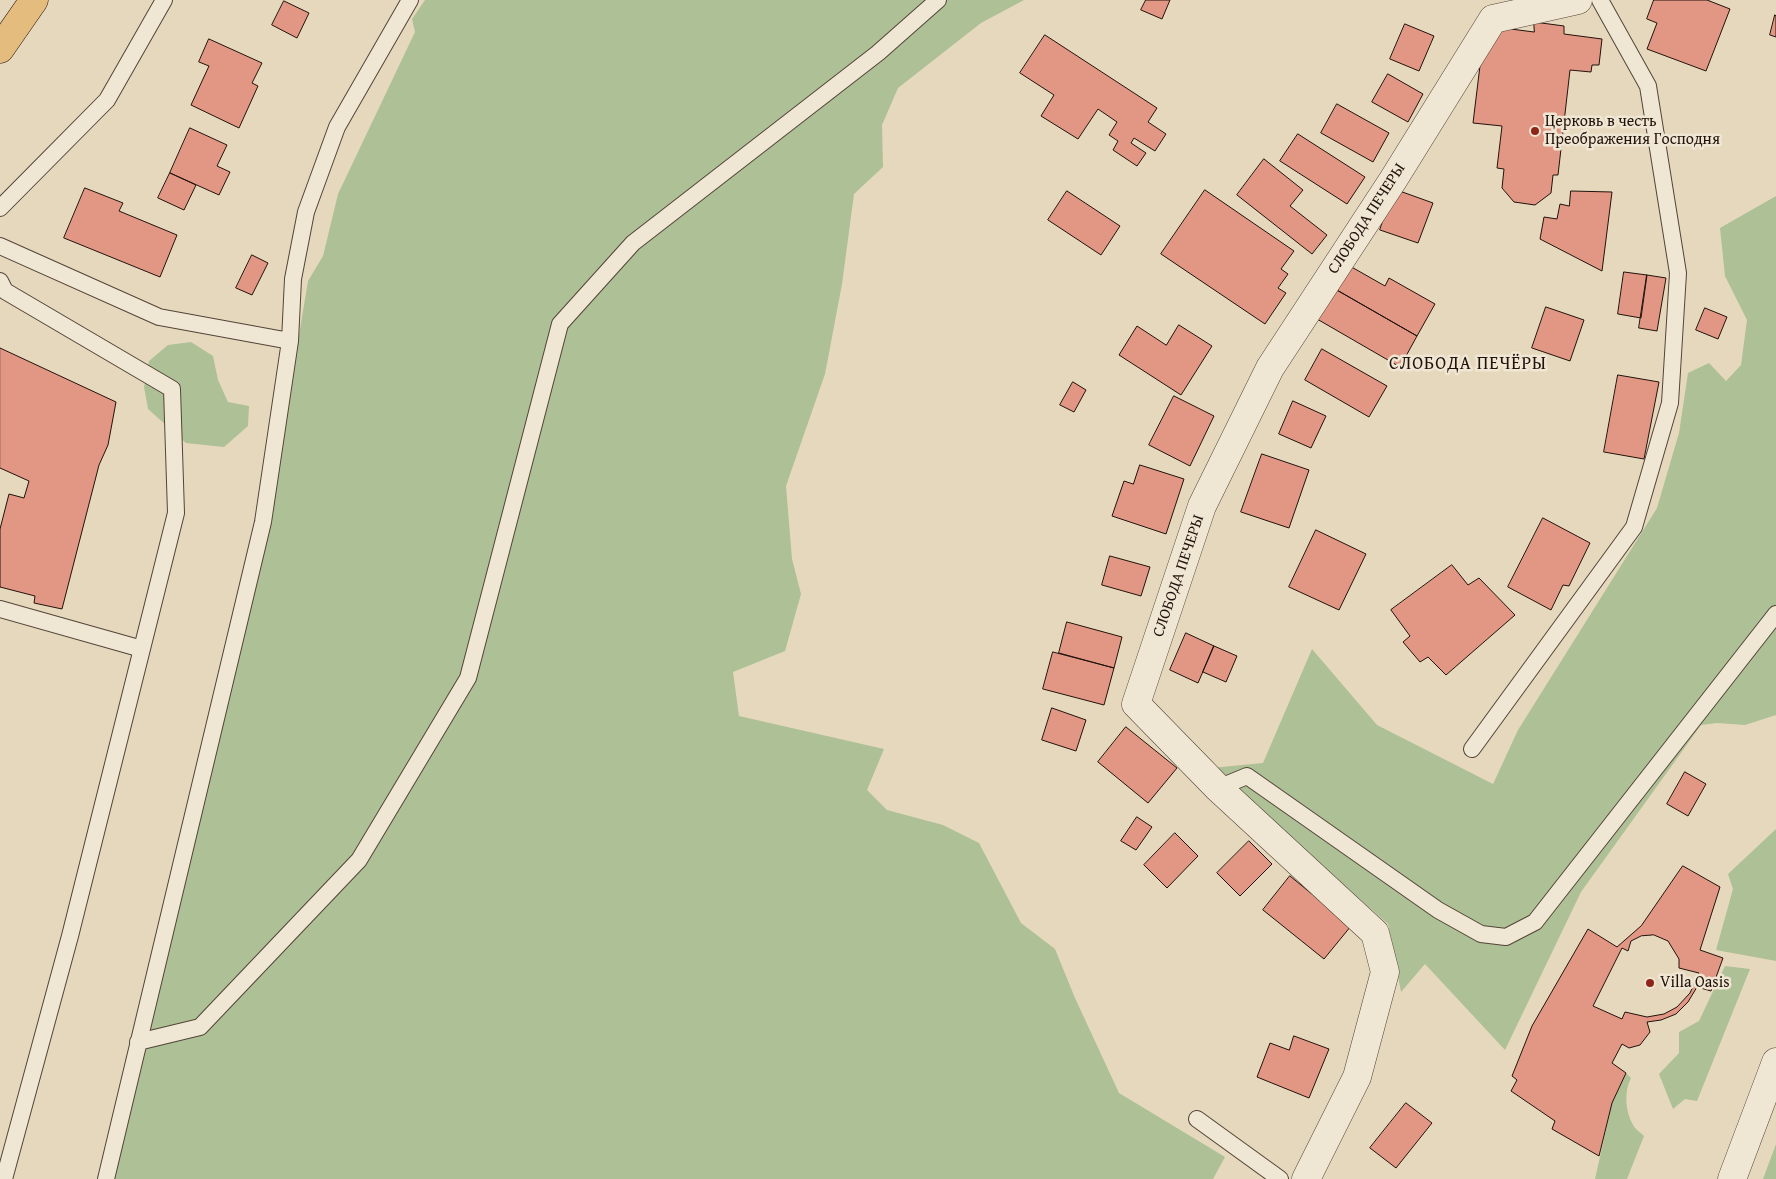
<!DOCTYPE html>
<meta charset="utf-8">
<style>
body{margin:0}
canvas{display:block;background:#e6d8bc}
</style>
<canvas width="1776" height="1179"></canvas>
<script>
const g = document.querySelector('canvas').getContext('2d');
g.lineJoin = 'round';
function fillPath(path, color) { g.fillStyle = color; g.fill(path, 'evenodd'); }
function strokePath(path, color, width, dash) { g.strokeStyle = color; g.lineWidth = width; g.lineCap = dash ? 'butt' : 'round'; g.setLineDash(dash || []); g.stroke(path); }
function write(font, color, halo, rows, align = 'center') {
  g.font = font + ' "Gentium Book Plus",serif'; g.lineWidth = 5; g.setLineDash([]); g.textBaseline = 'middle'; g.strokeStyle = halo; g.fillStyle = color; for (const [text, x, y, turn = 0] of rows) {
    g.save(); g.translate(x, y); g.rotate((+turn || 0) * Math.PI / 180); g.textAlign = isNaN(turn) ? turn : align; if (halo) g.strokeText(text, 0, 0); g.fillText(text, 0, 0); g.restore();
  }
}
const green = new Path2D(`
 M425,0H1024L981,23L898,88L882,125L883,167L854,194L842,284L825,374L786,486L792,559L801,594L785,651L733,672L739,716L884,749L867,790L887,810L943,825L979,843L1021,923L1055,949L1075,998L1119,1093L1225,1157L1213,1179H114L269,515L308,281L323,256L338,194L415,32L412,19Z
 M1776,196V715L1745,725L1717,723L1701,725L1581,892L1505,1050L1425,964L1401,992L1388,924L1211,768L1263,763L1312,649L1377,725L1493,784L1518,730L1657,508L1679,433L1688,373L1709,363L1726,381L1741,365L1747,320L1725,276L1720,228Z
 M191,342L213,356L218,380L228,402L249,406L248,426L224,447L186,443L148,409L144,387L149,361L168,345Z
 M1776,829V961L1716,950L1733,889L1728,874Z
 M1725,966L1750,969L1697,1101L1685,1099L1673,1109L1659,1074L1679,1053V1032L1699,1021Z
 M1626,1073L1631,1078C1624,1091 1625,1111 1633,1125C1635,1129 1641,1133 1644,1136L1627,1179H1595L1612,1103Z
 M1776,1144V1179H1763Z`);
const building = new Path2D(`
 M1146,0H1170L1162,19L1141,10Z
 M1654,0H1707L1730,9L1706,71L1647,49L1657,23L1647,19Z
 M284,1L309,13L297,38L272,25Z
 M1775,15L1776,16V37L1770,35Z
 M1534,22L1564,26V34L1602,39L1599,65H1592L1591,72L1570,70L1558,175H1553L1551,193L1535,205L1514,202L1502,188L1504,169L1497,168L1502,126L1473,123L1483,41L1495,27L1534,32Z
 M1405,24L1434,36L1419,71L1390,59Z
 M1045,35L1157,108L1148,122L1166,134L1155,151L1134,138L1131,143L1146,153L1137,166L1113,150L1118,141L1109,135L1117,122L1098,109L1078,139L1041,116L1054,95L1020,73Z
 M209,39L262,63L252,83L258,86L239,128L191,105L209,66L199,62Z
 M1388,74L1423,94L1408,122L1372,102Z
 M1337,104L1389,133L1373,162L1321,133Z
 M190,128L227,145L217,166L230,172L219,195L170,173Z
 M1298,134L1365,177L1347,204L1280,161Z
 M1264,159L1303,190L1290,206L1327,235L1312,254L1237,195Z
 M170,173L196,185L184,210L158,198Z
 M85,188L123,203L119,211L177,235L160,277L64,238Z
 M1394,189L1433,203L1418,243L1380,230Z
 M1205,190L1294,251L1281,269L1288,274L1278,288L1286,293L1265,324L1161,254Z
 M1067,191L1120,226L1101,255L1048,220Z
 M1571,191L1612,192L1602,271L1540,239L1544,217L1557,219L1560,204L1569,206Z
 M252,255L268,263L252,295L236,288Z
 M1348,265L1385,286L1389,278L1435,304L1417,336L1335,289Z
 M1624,272L1647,275L1641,318L1618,314Z
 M1647,275L1666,278L1657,331L1639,328Z
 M1335,289L1417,336L1400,367L1317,319Z
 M1546,307L1584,320L1570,361L1532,348Z
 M1705,308L1727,317L1718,339L1696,330Z
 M1179,325L1212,346L1181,395L1119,355L1137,326L1166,345Z
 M0,348L116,402L108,445L99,465L62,609L34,603L35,596L0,587V529L9,494L24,498L29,481L0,468Z
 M1322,349L1387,386L1369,417L1305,380Z
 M1618,375L1659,382L1644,459L1604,452Z
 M1073,382L1086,390L1074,412L1060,405Z
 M1174,396L1214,416L1190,466L1149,445Z
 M1293,401L1326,416L1311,448L1279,434Z
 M1262,454L1309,470L1289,528L1241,512Z
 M1140,465L1184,479L1166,534L1112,516L1124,481L1133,484Z
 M1543,518L1590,543L1569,586L1563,585L1551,610L1508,587Z
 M1316,530L1366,554L1339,610L1289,587Z
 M1110,556L1150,567L1141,596L1102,585Z
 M1452,565L1468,585L1479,578L1515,615L1446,675L1428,657L1420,662L1403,642L1410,636L1391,610Z
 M1067,622L1122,637L1114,668L1059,653Z
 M1186,633L1214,646L1198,683L1170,670Z
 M1214,646L1237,656L1226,682L1203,672Z
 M1053,652L1114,668L1104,705L1043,689Z
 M1052,708L1086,720L1076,751L1042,740Z
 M1126,727L1177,768L1148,803L1098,762Z
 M1685,772L1706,784L1688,816L1667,804Z
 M1137,817L1152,827L1136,850L1121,841Z
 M1175,833L1198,856L1167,888L1144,865Z
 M1249,841L1272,864L1240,896L1217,873Z
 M1683,866L1720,887L1700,950L1723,958L1711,991L1697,987L1688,1002L1676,1014L1661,1020L1647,1022L1650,1032L1640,1045L1629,1048L1622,1044L1612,1063L1626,1073L1612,1103L1599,1156L1552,1129L1555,1121L1511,1091L1517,1080L1512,1076L1532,1026L1588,929L1617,947L1641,926Z
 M1290,876L1351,926L1324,959L1263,910Z
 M1654,935L1668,941L1679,959V968L1699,973L1690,993L1677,1007L1664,1014L1647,1017L1625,1012L1622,1019L1593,1006L1622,948L1628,951L1631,941L1641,936Z
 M1294,1036L1329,1049L1309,1098L1257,1077L1270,1043L1289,1050Z
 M1406,1103L1432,1123L1396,1168L1370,1148Z`);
const service = new Path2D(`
 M0,208L107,100L164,0
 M0,246L159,317L290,341
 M0,281L5,291L172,389L176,513L70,936L4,1179
 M0,609L142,649
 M1472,749L1634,527L1670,403L1678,273L1648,86L1600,0
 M1218,788L1247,776L1438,910L1481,934L1506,937L1535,922L1776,614
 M138,1042L200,1027L359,860L468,678L560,324L633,243L878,53L938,0
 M1197,1119L1280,1179
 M106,1179L263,522L290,341L293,279L306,212L337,127L410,0`);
const minor = new Path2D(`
 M1306,1179L1357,1077L1385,972L1375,933L1218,788L1136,704L1202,506L1270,368L1393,180L1493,19L1578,0`);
const tertiary = new Path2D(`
 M1732,1179L1776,1062`);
const primary = new Path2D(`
 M0,49L34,0`);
const markers = [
 [1535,131,5,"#8f2418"],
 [1650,983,5,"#8f2418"]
];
const poiNames = [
 ["Церковь в честь",1545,122],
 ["Преображения Господня",1545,140],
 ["Villa Oasis",1660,983]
];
const streetNames = [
 ["СЛОБОДА ПЕЧЕРЫ",1367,219,-57],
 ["СЛОБОДА ПЕЧЕРЫ",1179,576,-71]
];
const neighbourhoodNames = [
 ["СЛОБОДА ПЕЧЁРЫ",1468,364]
];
fillPath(green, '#aec096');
fillPath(building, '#e19783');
strokePath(building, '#22120c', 1);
strokePath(service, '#534438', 18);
strokePath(minor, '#534438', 29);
strokePath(tertiary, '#534438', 29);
strokePath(primary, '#22120c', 29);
strokePath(service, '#efe6d3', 16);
strokePath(minor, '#efe6d3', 28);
strokePath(tertiary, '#efe6d3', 28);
strokePath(primary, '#e3bc7e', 28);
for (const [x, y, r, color] of markers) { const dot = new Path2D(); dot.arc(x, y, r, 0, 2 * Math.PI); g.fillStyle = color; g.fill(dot); strokePath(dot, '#efe6d3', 2); }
write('16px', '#22120c', '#efe6d3', poiNames, 'left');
write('16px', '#22120c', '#efe6d3', streetNames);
g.letterSpacing = '1px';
write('18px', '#22120c', '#efe6d3', neighbourhoodNames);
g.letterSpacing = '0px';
</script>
